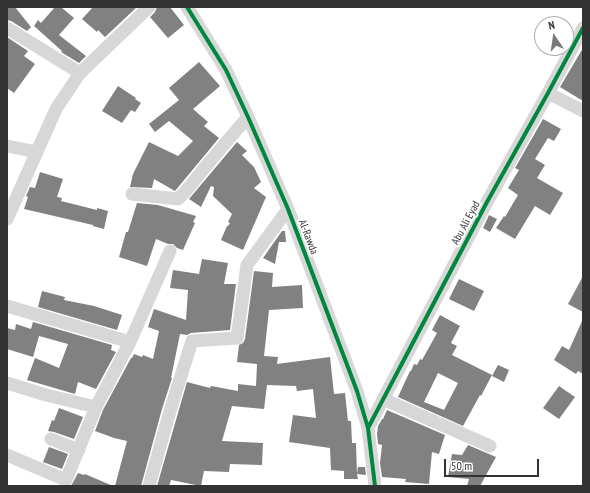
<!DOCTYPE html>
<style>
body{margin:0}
#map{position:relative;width:590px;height:493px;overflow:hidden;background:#fff;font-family:"PT Sans Narrow",sans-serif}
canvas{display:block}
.frame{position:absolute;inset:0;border:8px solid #333;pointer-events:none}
.north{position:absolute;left:534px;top:16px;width:40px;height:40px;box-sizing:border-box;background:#fff;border:1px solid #adadad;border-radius:50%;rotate:347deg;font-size:11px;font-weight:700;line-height:16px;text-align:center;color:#333}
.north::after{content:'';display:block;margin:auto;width:14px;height:18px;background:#7a7a7a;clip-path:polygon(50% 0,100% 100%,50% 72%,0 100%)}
.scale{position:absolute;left:444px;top:459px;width:95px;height:18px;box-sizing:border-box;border:2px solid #333;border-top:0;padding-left:5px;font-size:12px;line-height:14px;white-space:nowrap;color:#333;-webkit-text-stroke:3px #fff;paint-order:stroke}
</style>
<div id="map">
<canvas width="590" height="493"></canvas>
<div class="frame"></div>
<div class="north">N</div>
<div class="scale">50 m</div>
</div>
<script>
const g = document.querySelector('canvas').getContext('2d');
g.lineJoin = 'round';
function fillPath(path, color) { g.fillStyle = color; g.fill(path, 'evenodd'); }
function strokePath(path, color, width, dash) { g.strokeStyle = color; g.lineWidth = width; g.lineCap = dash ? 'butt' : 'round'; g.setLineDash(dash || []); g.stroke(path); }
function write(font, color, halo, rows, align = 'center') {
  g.font = font + ' "PT Sans Narrow",sans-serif'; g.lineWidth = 4; g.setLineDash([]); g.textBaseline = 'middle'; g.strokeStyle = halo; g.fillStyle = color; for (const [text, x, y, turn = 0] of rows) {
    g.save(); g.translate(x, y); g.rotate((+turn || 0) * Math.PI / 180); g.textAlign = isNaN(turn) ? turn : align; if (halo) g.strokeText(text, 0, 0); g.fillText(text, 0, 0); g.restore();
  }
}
const building = new Path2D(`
 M7,7H15L31,27L27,31L11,21L7,20Z
 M55,7H61L74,18L59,35L86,56L79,63L61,52L62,51L34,26L38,20L41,23Z
 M93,7H137L105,37L98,30L97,32L82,19Z
 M157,7H170L184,25L168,38L150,17L155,12Z
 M7,37L28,51L24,56L35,64L14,93L7,88Z
 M583,48V101L560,87Z
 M199,62L220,86L193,109L208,122L204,126L219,138L175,191L154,179L152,188L130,187L133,174L149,142L178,156L193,141L169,121L155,132L149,124L179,100L169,88Z
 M118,86L136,98L135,99L141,103L135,112L131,110L122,123L102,111Z
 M543,119L561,129L554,141L548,138L535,159L545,165L537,178L563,193L550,215L535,206L515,239L496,228L504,216L505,217L518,195L508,188L519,170L515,168Z
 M237,142L247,151L242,155L254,167L261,182L254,188L266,197L243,250L221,240L227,226H228L230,223L228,222L232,214L213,196L214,187L211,186L201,207L189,199Z
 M40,172L63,179L57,197L62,198L61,201L97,210V208L108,211L104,229L93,226V225L24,209L28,197L26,196L30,187L35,188Z
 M137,203L158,205L196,216L193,222L195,223L183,250L177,248L173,244H168L156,239L147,266L119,257L126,232H128Z
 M489,215L497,219L490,232L483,228Z
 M282,231H285L286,242H279L275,264L263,258Z
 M202,259L228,263L224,284H236L230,330L191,333L187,335L180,334L171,378H172L162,409L141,486H115L127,441L114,438L95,431L103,410L131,358H132L134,354L142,357L143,355L153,359L159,331L148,327L154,309L186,320L188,290L170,288L173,270L199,274Z
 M254,271L273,273L272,287L302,285L303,308L269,310L264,356L278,357L277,364L330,357L334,394L345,393L348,421H351L352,443H356L357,474L358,467H365L366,475L357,474L358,479H344V471L331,470L330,448L289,442L293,415L316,418L313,389L297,391L296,386L267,385L264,409L232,406L222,441L263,443L262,465L230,464L229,472L204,471L201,486L171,480L169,486H157L178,413L187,382L210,388L211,386L238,391V384L256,386L257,364L237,362L239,345L243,343L245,339Z
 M583,276V312L568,304Z
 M459,279L484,291L474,311L449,299Z
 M42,291L65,297L64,300L94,306L122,315L117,330L38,307Z
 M440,315L460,326L451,343L457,346L452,355L492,375L481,396L480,395L463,426L398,397L410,371H411L414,364L417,365L420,359L422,360L437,333L432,330ZM438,373L458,383L444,410L424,402Z
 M583,319V374L578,371L576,374L554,360L562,346L569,350Z
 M33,322L112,345L111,350L116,352L96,389L78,382L75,394L27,380L35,358L59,368L68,344L39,336L33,357L7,349V328L15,330L16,324L31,329Z
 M498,365L509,370L504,382L492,376Z
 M559,386L575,397L559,419L543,408Z
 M59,408L83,417L74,439L54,432L48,431L52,420L54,421Z
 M387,410L445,435L439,454L432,452L429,484L405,482L406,479L382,477L380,463L382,445L378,444L377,434L378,426L382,419H383Z
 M468,445L496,457L480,486H467L469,479L448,477L452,454L462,455Z
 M49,447L68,454L62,469L43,462Z
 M78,473L84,475L85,474L113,486H71Z`);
const street = new Path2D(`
 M187,7L226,70L248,117L288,209L357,391L368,428L375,486
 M7,28L80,73
 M548,93L583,111
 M7,146L37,152
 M132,194L178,199C187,191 194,181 202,171C217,153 232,135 248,117
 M7,219L56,109L80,73L149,7
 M7,306L130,342
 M7,383L46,395L96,407
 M383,399L490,446
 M368,428L487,202L548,93L583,28
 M51,439L79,450
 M7,455L66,480L96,407L130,342L170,251
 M149,486L170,411L192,341L237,338L247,265L288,209`);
const cycleway = new Path2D(`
 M187,7L226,70L248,117L288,209L357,391L368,428L375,486
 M368,428L487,202L548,93L583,28`);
const streetNames = [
 ["Abu Ali Eyad",466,223,-62],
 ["Al-Rawda",308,237,69]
];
fillPath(building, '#818181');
strokePath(street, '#d7d7d7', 13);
strokePath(cycleway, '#00873e', 4);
write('11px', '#333', '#fff', streetNames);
</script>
